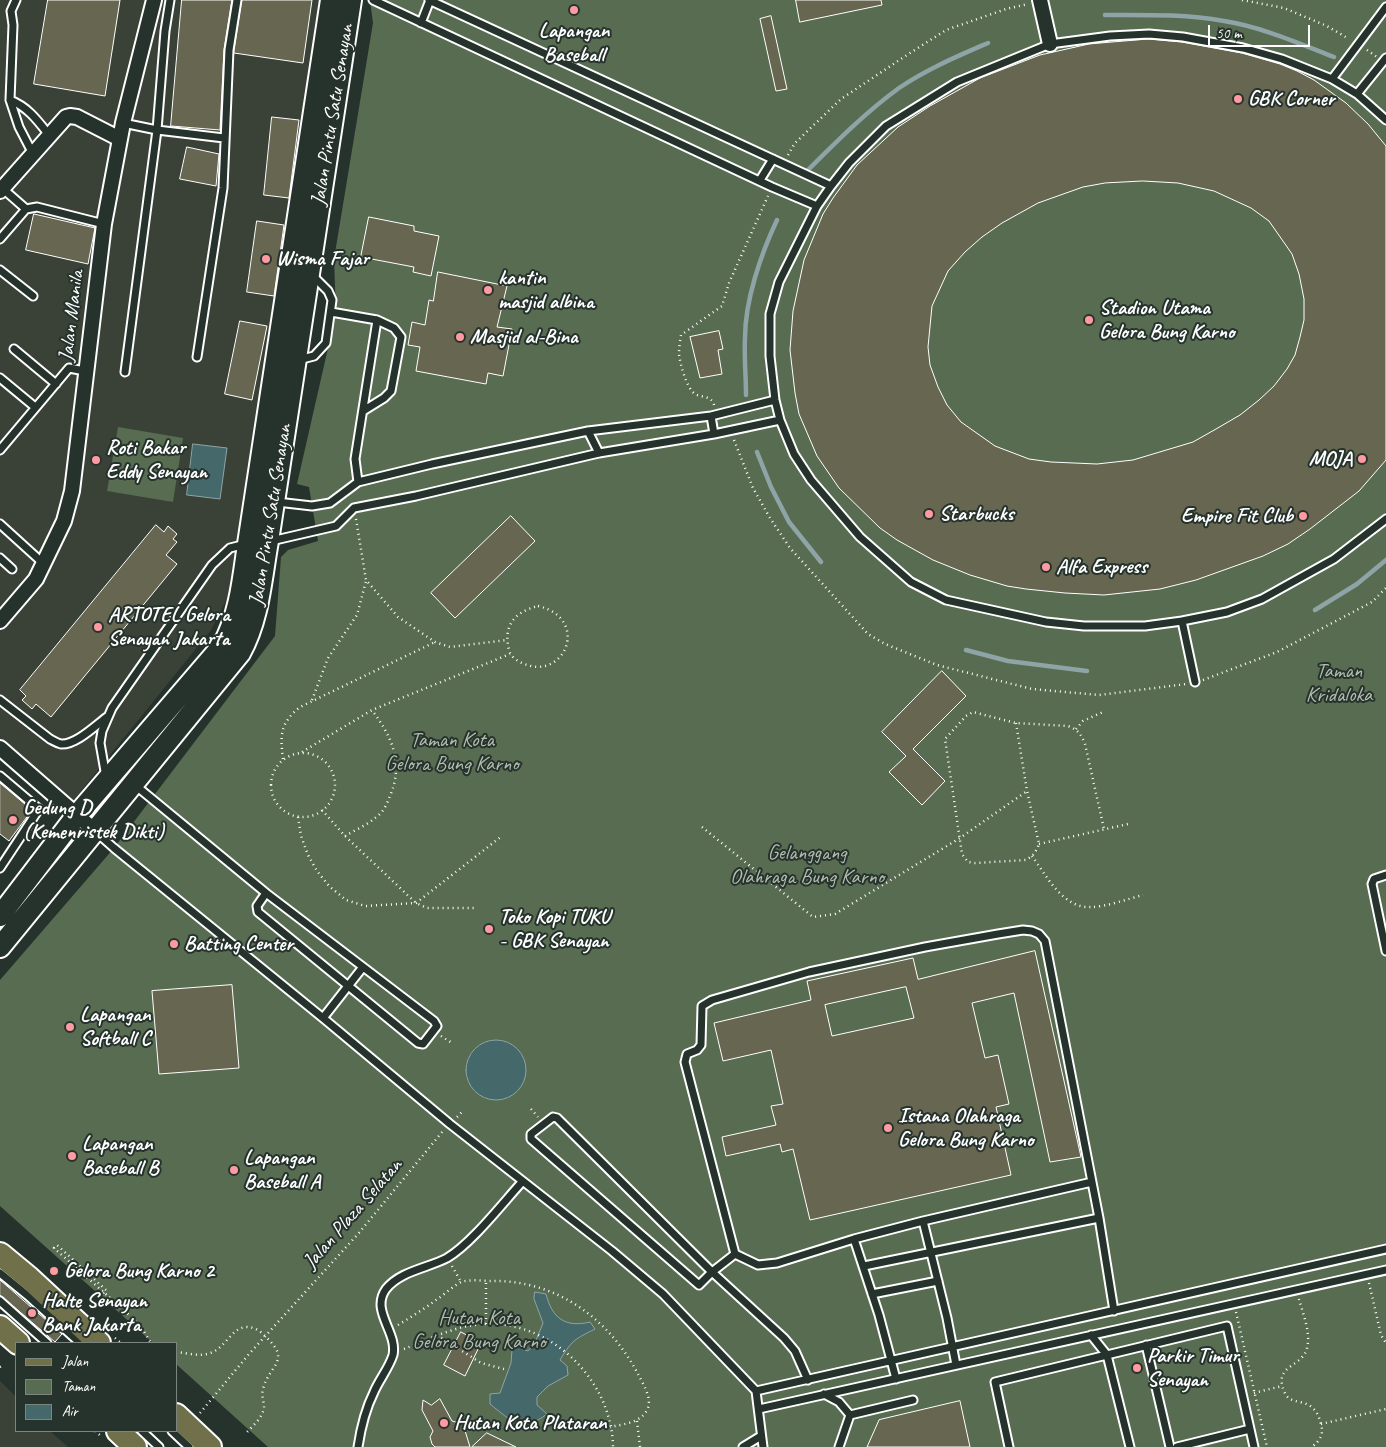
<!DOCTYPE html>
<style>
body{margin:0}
#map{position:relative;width:1386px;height:1447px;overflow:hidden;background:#26332d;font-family:Caveat,sans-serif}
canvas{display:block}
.legend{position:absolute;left:15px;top:1342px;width:162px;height:90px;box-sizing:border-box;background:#26332d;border:1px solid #7d8581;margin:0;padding:6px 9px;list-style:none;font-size:15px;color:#fff}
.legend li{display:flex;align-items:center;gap:10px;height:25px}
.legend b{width:25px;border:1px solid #7d8581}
.scale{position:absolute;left:1208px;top:25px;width:102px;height:22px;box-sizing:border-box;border:2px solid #fff;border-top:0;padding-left:6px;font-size:15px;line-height:18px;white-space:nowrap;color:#fff;-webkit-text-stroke:4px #26332d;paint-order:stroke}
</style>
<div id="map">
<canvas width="1386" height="1447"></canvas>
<ul class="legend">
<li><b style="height:6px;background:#70704a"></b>Jalan</li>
<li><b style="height:14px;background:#576c50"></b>Taman</li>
<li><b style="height:14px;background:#45686b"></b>Air</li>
</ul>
<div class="scale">50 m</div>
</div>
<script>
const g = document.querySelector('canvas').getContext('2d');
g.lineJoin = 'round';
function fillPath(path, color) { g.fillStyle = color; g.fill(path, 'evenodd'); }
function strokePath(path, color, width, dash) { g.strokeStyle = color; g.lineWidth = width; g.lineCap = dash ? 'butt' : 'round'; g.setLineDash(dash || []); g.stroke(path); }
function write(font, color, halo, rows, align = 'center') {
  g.font = font + ' Caveat,sans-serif'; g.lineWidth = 4; g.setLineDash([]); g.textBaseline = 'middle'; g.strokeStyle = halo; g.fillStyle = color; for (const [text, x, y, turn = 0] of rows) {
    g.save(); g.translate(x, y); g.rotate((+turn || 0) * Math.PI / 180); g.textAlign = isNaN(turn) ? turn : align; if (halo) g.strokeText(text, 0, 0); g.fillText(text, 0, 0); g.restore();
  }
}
const built = new Path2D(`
 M0,0H326L235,583L211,630L68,807L0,753Z
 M0,1381L16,1397V1431H50L68,1447H0Z`);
const green = new Path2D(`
 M370,0H1386V1447H268L176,1364V1343H153L0,1206V980L114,848L275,636L281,557L288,550L318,541L309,487L297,484L336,313L334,259L373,23Z
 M118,427L183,438L173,502L107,491Z`);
const water = new Path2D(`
 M193,444L227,448L220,499L187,495Z
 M466 1070a30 30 0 1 1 60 0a30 30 0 1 1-60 0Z
 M535,1292L546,1294C552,1318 565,1328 590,1322L595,1329C575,1339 572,1340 560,1360L567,1366L568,1375L548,1386L537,1397V1405L547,1414C522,1433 511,1421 490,1404V1394L500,1393L511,1363L512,1350L518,1347L528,1351L535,1343L543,1323L534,1299Z`);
const stream = new Path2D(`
 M1105,15C1145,15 1185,14 1224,21C1262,27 1298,43 1334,57
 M808,170C837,141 866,112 899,88C927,69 958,56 988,43
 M746,395C746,376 744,357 745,338C745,300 761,254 777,220
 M757,452L771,487L789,522L821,562
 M1315,610L1357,584L1386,560
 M966,650L1008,661L1087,671`);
const building = new Path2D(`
 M48,0H120L105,96L34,84Z
 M182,0H232L224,50L220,130L171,126Z
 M242,0H312L303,63L234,53Z
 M796,0H881L882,5L800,22Z
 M771,16L787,89L776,91L760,19Z
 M1149,39L1182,42L1242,53L1280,64L1297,71L1314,80L1346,103L1368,124L1386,146V460L1359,491L1310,529L1288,544L1263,556L1196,580L1160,589L1104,595L1065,593L1026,589L1007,586L970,575L933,560L897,540L880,528L839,488L817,456L799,414L795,393L790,350L793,311L804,260L823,214L833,198L857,165L898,127L930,106L980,78L1040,55L1089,44ZM1143,181L1178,183L1214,191L1251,208L1269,221L1292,254L1299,274L1304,299V320L1300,337L1295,355L1287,369L1274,386L1259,400L1240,415L1216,429L1193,442L1133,460L1097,464L1051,462L1029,459L995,446L961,422L947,405L938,387L930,365L928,347L932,306L948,271L965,252L982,237L1002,223L1038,203L1083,187L1105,183Z
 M272,117L299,120L289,198L264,195Z
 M187,147L219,154L216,186L180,179Z
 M34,214L95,228L88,264L26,250Z
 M369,217L414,226V231L439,236L431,276L413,272L414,267L361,257Z
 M257,221L284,225L274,296L247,292Z
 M438,272L507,286L497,327L512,329L503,376L488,373L486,384L416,371L420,347L408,345L412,322L425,325L429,300L433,301Z
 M240,321L267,326L252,400L225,394Z
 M719,331L723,349L718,350L722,374L700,378L690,337Z
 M511,516L535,541L455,618L431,593Z
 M156,525L164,532L168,526L177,534L173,539L177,542L166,555L177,564L51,717L36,704L32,709L22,700L26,696L20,690Z
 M942,671L966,696L913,749L945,781L922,805L889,772L906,756L882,732Z
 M0,783L32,810L9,841L0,834Z
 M1035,951L1081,1157L1050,1162L1014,993L972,1003L985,1058L998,1055L1009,1104L996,1107L1011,1175L810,1220L793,1149L782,1152L780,1144L726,1156L722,1137L776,1125L771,1106L783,1104L771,1050L723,1061L714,1023L811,1000L807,981L913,958L918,979ZM906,987L914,1018L832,1036L825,1005Z
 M232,985L239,1068L159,1074L152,991Z
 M0,1280L62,1334L55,1342L0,1295Z
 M461,1332L481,1343L465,1376L444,1365Z
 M440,1399L452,1421L463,1424L470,1447H435L432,1444L430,1437L433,1431L422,1410L423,1400L431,1405Z
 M960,1401L970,1447H867L879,1420Z
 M487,1433L516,1447H472Z`);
const path = new Path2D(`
 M1242,0L1284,8L1327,26L1349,39
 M1367,50L1377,57
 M788,155L795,143L841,99L907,55L946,30L1006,9L1028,4
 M714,405C711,395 702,398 695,394C687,389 680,364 679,354C679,348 680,341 681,335L722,306L729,283L768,196
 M734,440L753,488L770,518L790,548L868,634L885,644L937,665L1032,689L1099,695L1186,684
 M356,519L366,580L398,617L435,642L450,647L507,640
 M538,606C591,618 565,683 522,663C517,661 510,656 509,650C503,626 514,612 538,606Z
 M1203,680L1277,652L1372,602L1386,588
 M312,700L328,658L357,615L366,581
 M1016,723L1027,791L1039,844C1036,852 1033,856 1026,860L975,863L968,862L962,854L945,739L966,716L973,712L1016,723L1068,726C1078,730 1081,734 1085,744L1104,829
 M1076,729L1083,721L1103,712
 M302,752L372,710L510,654
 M271 785a32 32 0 1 1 64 0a32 32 0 1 1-64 0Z
 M283,759C280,735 280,723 300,707L435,642
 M322,810L345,836L416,903L427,908H474
 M298,817L301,836L308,855L317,871L329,886L346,900L365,906L416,903L502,836
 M702,827L813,917L835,914L960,838L1027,791
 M345,836C355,830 367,825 375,818C383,813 387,804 390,796C404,763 392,737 372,710
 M1039,844L1128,824
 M1032,856C1046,875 1063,909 1091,907C1105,907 1128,899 1143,895
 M441,1036L452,1043
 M531,1109L538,1117
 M457,1117L463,1111
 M452,1266L461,1282
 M1369,1283L1381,1335L1386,1343
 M100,1297L106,1290
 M109,1297L140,1325L151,1343
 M1299,1299C1303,1314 1311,1333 1307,1348C1303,1367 1273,1365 1284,1391C1291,1410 1313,1392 1321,1424C1324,1435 1320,1440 1312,1447
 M1236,1312L1267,1447
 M486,1324V1281
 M398,1325C411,1317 424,1309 436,1300C444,1295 453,1286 461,1282C470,1279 483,1281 492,1281C557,1280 609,1319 638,1374C643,1384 653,1399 647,1410C640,1423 624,1424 610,1427
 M437,1335L481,1363L504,1369
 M115,1338L121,1343
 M404,1349C429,1339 455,1326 483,1324C551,1320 612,1380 613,1447
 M176,1352C187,1353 200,1357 210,1353C225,1349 231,1328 246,1327C255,1327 260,1331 266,1337C292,1361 269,1365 263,1389C261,1396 264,1401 264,1407C263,1417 253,1426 247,1432
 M0,1367L2,1366
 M1254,1393L1282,1386
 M200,1413L249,1354L358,1234L443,1131
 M637,1421L640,1447
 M1321,1424L1386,1409
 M95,1431L101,1436`);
const lane = new Path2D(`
 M16,0L11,11L13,25L10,100L19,127L33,154
 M373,0L772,187L817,206
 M429,0L831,186
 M421,23L430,0
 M1332,79L1386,7
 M1357,94L1386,58
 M10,100C28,107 38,121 49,135
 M1386,120L1357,94L1332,79L1282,59L1243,48L1183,37L1149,34L1110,36L1050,44L957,82L886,126L849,163L831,186L817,206L779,282L770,314V356L775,400L780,420L794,454L811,480L860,537L911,582L946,600L1046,622L1084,626H1145L1182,621L1227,612L1262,599L1334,559L1386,519
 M123,123L157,130L224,138
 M760,180L773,159
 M2,188L26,209
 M0,239L26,209L37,207L104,224
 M0,270L33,296
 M331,312L377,320L355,459L358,482
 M14,349L56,384
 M197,357L223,188L229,50L237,0
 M298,360L314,356L326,343L332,300L328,291L313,276
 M125,372L157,130L165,31L170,0
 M0,378L35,407
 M363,411L384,398L391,391L401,337L394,328L377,320
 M711,416L714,434
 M588,431L599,453
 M0,450L69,368L85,371
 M277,502L312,506L330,503L358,482L432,464L588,431L711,416L775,400
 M0,524L44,564
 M271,541L336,526L354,508L416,496L599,453L714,434L780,420
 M0,558L12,569
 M1182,621L1195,682
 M0,700L50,739C54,741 57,743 61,744C76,745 96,725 107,717
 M0,776L39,809L0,868
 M106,777L100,743L102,731L112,708L212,565L230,548L246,544
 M135,785L266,893L434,1021L437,1026L423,1044L418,1043L258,912L257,906L266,893
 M96,832L114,848L323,1018L450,1124L612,1251L663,1294L756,1391L763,1447
 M1386,875L1374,879L1372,884L1386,951
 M323,1018L363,967
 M923,1221L947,1318L956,1365
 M854,1239L879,1315L896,1379
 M735,1254L685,1062L687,1054L697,1050L701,1045L702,1006L712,1000L809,972L925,947L998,934L1023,930L1032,931L1039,934L1045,941L1099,1218L1114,1311
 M864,1266L1099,1218
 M0,1273L27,1295L80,1343
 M872,1294L938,1281
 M0,1301L47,1343
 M1091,1335L1107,1355L1130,1447
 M1146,1345L1170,1447
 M808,1380L795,1351L784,1338L712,1272L557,1118L553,1117L531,1134V1139L699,1285L712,1272L735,1254L758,1265L777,1263L854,1239L923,1221L1092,1182
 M756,1391L1386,1249
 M824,1394L839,1402L850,1415
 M759,1409L1386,1270
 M142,1431L159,1447
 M172,1431L189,1447
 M358,1447C361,1427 365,1410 374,1392C379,1380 389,1368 393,1355C398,1332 370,1311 386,1289C400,1271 428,1268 447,1258C471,1244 502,1204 522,1182
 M743,1447L761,1436
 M839,1447L850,1415L913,1400
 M1009,1447L995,1382L1227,1326L1254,1447
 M1177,1447L1250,1429`);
const street = new Path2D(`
 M1040,0L1050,44
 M0,191L66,117L70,116L77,117L120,139
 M0,621L36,579L64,521L72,491L104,224L123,123L154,0
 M0,748L94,830`);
const secondary = new Path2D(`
 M0,916L77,815L223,645C240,614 243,578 248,544L331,0
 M0,947L240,653C259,619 261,580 268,541L351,0`);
const primary = new Path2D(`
 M0,1254L29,1278L99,1343
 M0,1327L18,1343
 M176,1415L210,1447
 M118,1431L135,1447`);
const pathBridge = new Path2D(`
 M106,1290L57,1245L54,1248L109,1297`);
const markers = [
 [574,10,5,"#ff9aa2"],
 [1238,99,5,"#ff9aa2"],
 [266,259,5,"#ff9aa2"],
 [488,290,5,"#ff9aa2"],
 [1089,320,5,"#ff9aa2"],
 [460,337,5,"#ff9aa2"],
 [1362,459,5,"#ff9aa2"],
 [96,460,5,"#ff9aa2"],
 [929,514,5,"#ff9aa2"],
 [1303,516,5,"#ff9aa2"],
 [1046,567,5,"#ff9aa2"],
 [98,627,5,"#ff9aa2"],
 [13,820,5,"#ff9aa2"],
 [489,929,5,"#ff9aa2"],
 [174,944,5,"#ff9aa2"],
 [70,1027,5,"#ff9aa2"],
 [888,1128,5,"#ff9aa2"],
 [72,1156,5,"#ff9aa2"],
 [234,1170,5,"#ff9aa2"],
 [54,1271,5,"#ff9aa2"],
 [32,1313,5,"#ff9aa2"],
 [1137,1368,5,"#ff9aa2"],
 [444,1423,5,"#ff9aa2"]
];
const poiNames = [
 ["Lapangan",574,31,"center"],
 ["Baseball",574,55,"center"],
 ["GBK Corner",1248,99],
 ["Wisma Fajar",276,259],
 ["kantin",498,278],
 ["masjid albina",498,302],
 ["Stadion Utama",1099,308],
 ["Gelora Bung Karno",1099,332],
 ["Masjid al-Bina",470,337],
 ["Roti Bakar",106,448],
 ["Eddy Senayan",106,472],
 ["MOJA",1352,459,"right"],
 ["Starbucks",939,514],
 ["Empire Fit Club",1293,516,"right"],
 ["Alfa Express",1056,567],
 ["ARTOTEL Gelora",108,615],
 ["Senayan Jakarta",108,639],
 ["Gedung D",23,808],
 ["(Kemenristek Dikti)",23,832],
 ["Toko Kopi TUKU",499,917],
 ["- GBK Senayan",499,941],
 ["Batting Center",184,944],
 ["Lapangan",80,1015],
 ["Softball C",80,1039],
 ["Istana Olahraga",898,1116],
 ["Gelora Bung Karno",898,1140],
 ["Lapangan",82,1144],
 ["Baseball B",82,1168],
 ["Lapangan",244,1158],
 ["Baseball A",244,1182],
 ["Gelora Bung Karno 2",64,1271],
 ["Halte Senayan",42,1301],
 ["Bank Jakarta",42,1325],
 ["Parkir Timur",1147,1356],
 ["Senayan",1147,1380],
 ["Hutan Kota Plataran",454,1423]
];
const streetNames = [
 ["Jalan Pintu Satu Senayan",333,115,-81],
 ["Jalan Manila",72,316,-83],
 ["Jalan Pintu Satu Senayan",271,515,-81],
 ["Jalan Plaza Selatan",353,1214,-49]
];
const parkNames = [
 ["Taman",1339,671],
 ["Kridaloka",1339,695],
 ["Taman Kota",452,740],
 ["Gelora Bung Karno",452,764],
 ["Gelanggang",807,853],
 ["Olahraga Bung Karno",807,877],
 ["Hutan Kota",479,1318],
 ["Gelora Bung Karno",479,1342]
];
fillPath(built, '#3a4238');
fillPath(green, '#576c50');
fillPath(water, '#45686b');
strokePath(water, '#8fa4a6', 1);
strokePath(stream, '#8fa4a6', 4.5);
fillPath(building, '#676651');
strokePath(building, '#fff', 1);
strokePath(lane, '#fff', 11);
strokePath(street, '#fff', 18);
strokePath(secondary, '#fff', 24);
strokePath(primary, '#fff', 26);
strokePath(path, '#fff', 2.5, [1, 4]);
strokePath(lane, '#26332d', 7);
strokePath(street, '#26332d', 14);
strokePath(secondary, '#26332d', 20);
strokePath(primary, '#70704a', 22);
strokePath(pathBridge, '#fff', 2.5, [1, 4]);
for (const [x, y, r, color] of markers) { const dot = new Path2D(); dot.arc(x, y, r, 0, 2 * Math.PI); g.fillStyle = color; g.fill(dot); strokePath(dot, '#26332d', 2); }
write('bold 21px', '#fff', '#26332d', poiNames, 'left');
write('21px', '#fff', '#26332d', streetNames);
write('21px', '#b3bdb0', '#26332d', parkNames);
</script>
